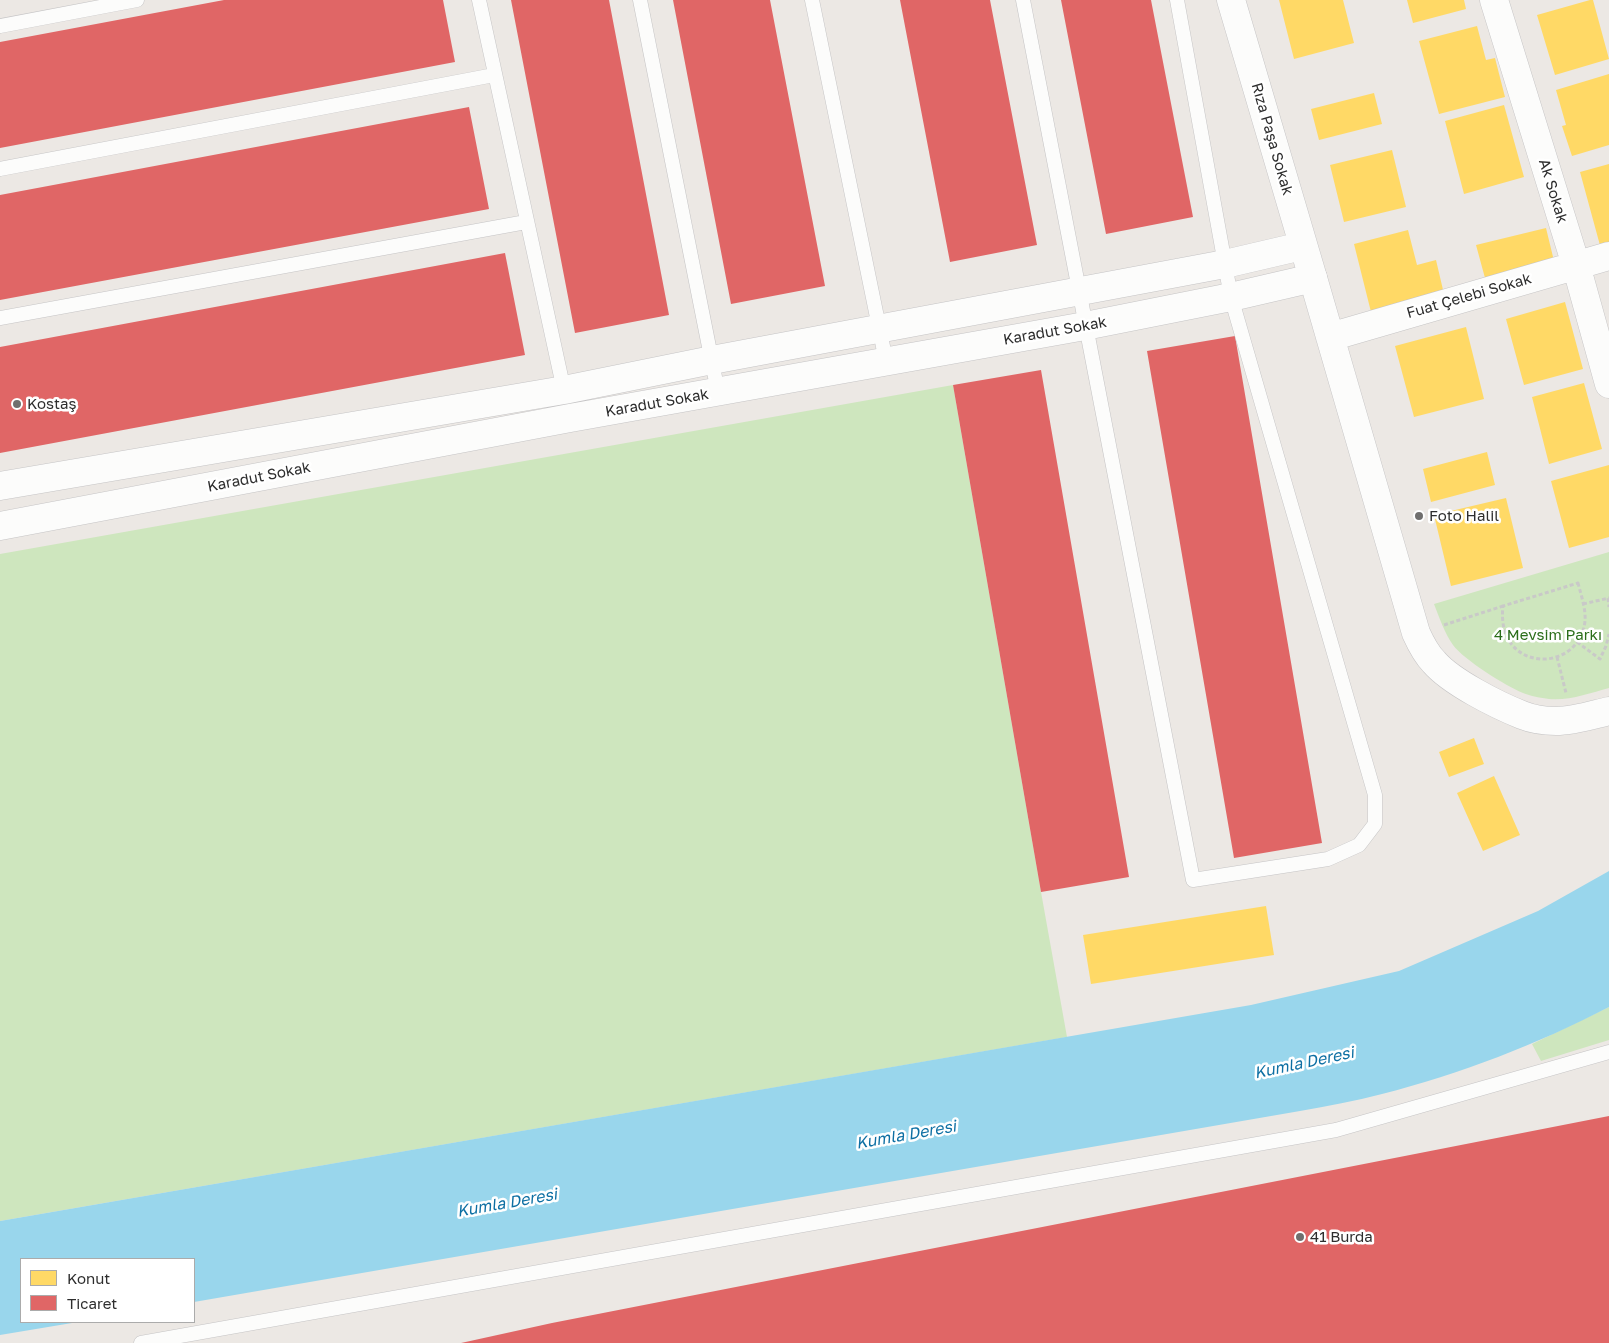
<!DOCTYPE html>
<meta charset="utf-8">
<style>
body{margin:0}
#map{position:relative;width:1609px;height:1343px;overflow:hidden;background:#ece8e4;font-family:"Golos Text",sans-serif}
canvas{display:block}
.legend{position:absolute;left:20px;top:1258px;width:175px;height:65px;box-sizing:border-box;background:#fff;border:1px solid #ababab;margin:0;padding:6px 9px;list-style:none;font-size:15px;color:#2e2e2e}
.legend li{display:flex;align-items:center;gap:10px;height:25px}
.legend b{width:25px;border:1px solid #ababab}
</style>
<div id="map">
<canvas width="1609" height="1343"></canvas>
<ul class="legend">
<li><b style="height:14px;background:#ffd966"></b>Konut</li>
<li><b style="height:14px;background:#e06666"></b>Ticaret</li>
</ul>
</div>
<script>
const g = document.querySelector('canvas').getContext('2d');
g.lineJoin = 'round';
function fillPath(path, color) { g.fillStyle = color; g.fill(path, 'evenodd'); }
function strokePath(path, color, width, dash) { g.strokeStyle = color; g.lineWidth = width; g.lineCap = dash ? 'butt' : 'round'; g.setLineDash(dash || []); g.stroke(path); }
function write(font, color, halo, rows, align = 'center') {
  g.font = font + ' "Golos Text",sans-serif'; g.lineWidth = 5; g.setLineDash([]); g.textBaseline = 'middle'; g.strokeStyle = halo; g.fillStyle = color; for (const [text, x, y, turn = 0] of rows) {
    g.save(); g.translate(x, y); g.rotate((+turn || 0) * Math.PI / 180); g.textAlign = isNaN(turn) ? turn : align; if (halo) g.strokeText(text, 0, 0); g.fillText(text, 0, 0); g.restore();
  }
}
const green = new Path2D(`
 M953,385L1041,892L1067,1037L0,1221V554Z
 M1609,552V688C1590,693 1569,701 1549,699C1541,698 1530,696 1523,693C1506,686 1464,660 1453,645C1445,634 1439,617 1434,604Z
 M1609,1007V1040L1541,1061L1532,1044Z`);
const water = new Path2D(`
 M1609,871V1007C1538,1044 1460,1074 1382,1094C1355,1101 1328,1106 1300,1111L194,1302V1259H21V1322H78L0,1335V1221L1251,1005L1399,971L1538,911Z`);
const homes = new Path2D(`
 M1279,0H1343L1354,43L1294,59Z
 M1407,0H1464L1466,9L1413,23Z
 M1590,0H1593L1609,59L1555,75L1537,15Z
 M1477,26L1486,60L1495,58L1505,97L1439,114L1419,41Z
 M1609,74V145L1572,156L1562,126L1566,125L1556,90Z
 M1374,93L1382,124L1319,140L1311,109Z
 M1504,105L1524,177L1464,194L1445,121Z
 M1392,150L1406,207L1344,222L1330,165Z
 M1609,164V247L1601,249L1580,172Z
 M1546,228L1554,261L1485,278L1476,245Z
 M1408,230L1417,265L1436,260L1444,294L1371,312L1354,244Z
 M1565,302L1583,369L1524,385L1506,319Z
 M1466,327L1484,399L1414,417L1395,346Z
 M1584,383L1602,449L1549,464L1532,397Z
 M1487,452L1495,485L1431,502L1423,469Z
 M1609,465V537L1569,548L1551,481Z
 M1506,498L1523,568L1451,586L1434,515Z
 M1474,738L1484,764L1449,777L1439,752Z
 M1494,776L1520,835L1483,851L1457,793Z
 M1266,906L1274,955L1091,984L1083,935Z`);
const shops = new Path2D(`
 M224,0H443L455,62L0,148V42Z
 M511,0H609L669,315L575,333Z
 M673,0H770L825,286L731,304Z
 M900,0H990L1037,245L950,262Z
 M1061,0H1151L1193,217L1106,234Z
 M469,107L489,209L0,300V195Z
 M505,253L525,355L0,453V347Z
 M1235,336L1322,843L1234,858L1147,351Z
 M1041,370L1129,877L1041,892L953,385Z
 M1609,1116V1343H461L552,1323Z`);
const path = new Path2D(`
 M1578,583C1581,595 1586,609 1585,621C1580,674 1495,674 1503,606Z
 M1608,598L1609,607
 M1583,604L1609,598
 M1444,625L1503,606
 M1577,642L1600,659L1606,646L1609,634
 M1557,657L1566,693`);
const lane = new Path2D(`
 M479,0L565,395
 M640,0L718,392
 M812,0L886,361
 M1023,0L1193,880L1328,859L1359,845L1375,824V795L1231,297L1177,0
 M0,26L137,0
 M0,169L494,75
 M0,318L526,222
 M141,1343L1336,1130L1609,1052`);
const street = new Path2D(`
 M1494,0L1576,265L1609,384
 M1313,278L1416,633C1421,644 1426,654 1434,662C1451,682 1497,705 1522,715C1532,719 1546,721 1556,721C1574,721 1592,715 1609,711
 M1330,337L1609,256`);
const secondary = new Path2D(`
 M0,486L564,390L712,360L1225,264L1302,246
 M0,526L570,418L1085,326L1231,297L1313,278L1231,0`);
const markers = [
 [17,404,5,"#706f6e"],
 [1419,516,5,"#706f6e"],
 [1300,1237,5,"#706f6e"]
];
const streetNames = [
 ["Rıza Paşa Sokak",1272,139,74],
 ["Ak Sokak",1553,191,73],
 ["Fuat Çelebi Sokak",1469,296,-16],
 ["Karadut Sokak",1055,331,-10],
 ["Karadut Sokak",657,403,-10],
 ["Karadut Sokak",259,477,-11]
];
const poiNames = [
 ["Kostaş",27,404],
 ["Foto Halil",1429,516],
 ["41 Burda",1310,1237]
];
const parkNames = [
 ["4 Mevsim Parkı",1548,635]
];
const waterNames = [
 ["Kumla Deresi",1304,1063,-12],
 ["Kumla Deresi",906,1135,-10],
 ["Kumla Deresi",507,1203,-10]
];
fillPath(green, '#cee6be');
fillPath(water, '#99d6ec');
fillPath(homes, '#ffd966');
fillPath(shops, '#e06666');
strokePath(lane, '#c5c4c5', 15);
strokePath(street, '#c5c4c5', 29);
strokePath(secondary, '#c5c4c5', 29);
strokePath(path, '#c9c9c8', 3, [4, 2.5]);
strokePath(lane, '#fcfcfb', 14);
strokePath(street, '#fcfcfb', 28);
strokePath(secondary, '#fcfcfb', 28);
for (const [x, y, r, color] of markers) { const dot = new Path2D(); dot.arc(x, y, r, 0, 2 * Math.PI); g.fillStyle = color; g.fill(dot); strokePath(dot, '#fff', 2); }
write('15px', '#2e2e2e', '#fff', streetNames);
write('15px', '#2e2e2e', '#fff', poiNames, 'left');
write('15px', '#2c6e1b', '#fff', parkNames);
write('italic 16px', '#0d6fa3', '#fff', waterNames);
</script>
